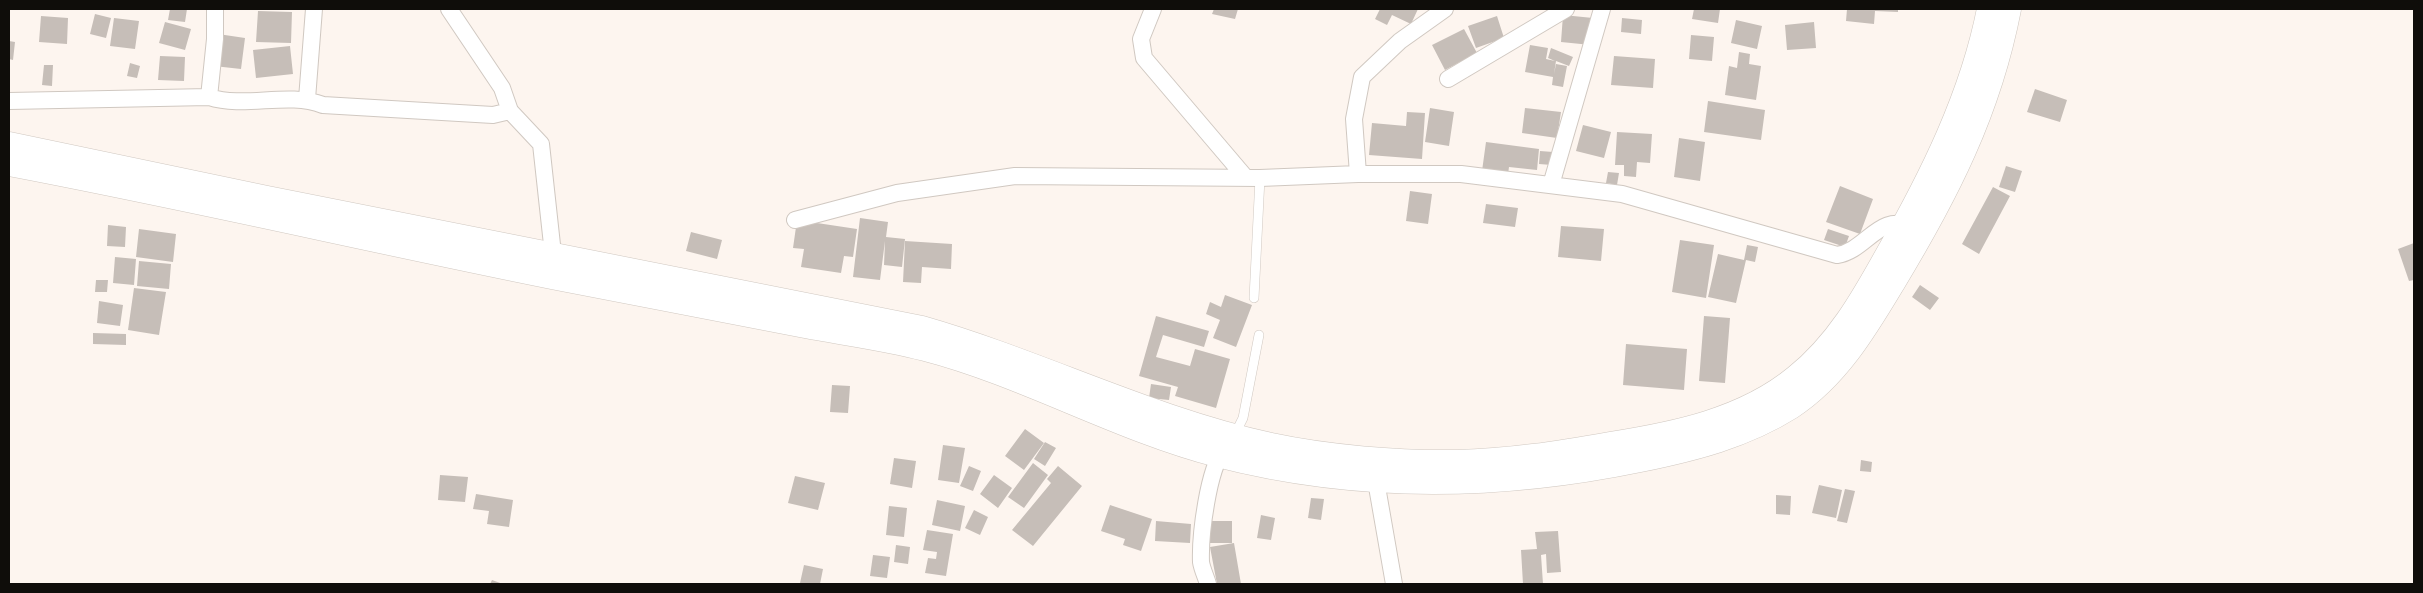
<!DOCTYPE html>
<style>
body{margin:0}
#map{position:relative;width:2423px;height:593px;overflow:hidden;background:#fdf5ef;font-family:"Roboto Condensed",sans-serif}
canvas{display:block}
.frame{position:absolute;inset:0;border:10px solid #0f0d0a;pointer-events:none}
</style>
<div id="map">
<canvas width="2423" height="593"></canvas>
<div class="frame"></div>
</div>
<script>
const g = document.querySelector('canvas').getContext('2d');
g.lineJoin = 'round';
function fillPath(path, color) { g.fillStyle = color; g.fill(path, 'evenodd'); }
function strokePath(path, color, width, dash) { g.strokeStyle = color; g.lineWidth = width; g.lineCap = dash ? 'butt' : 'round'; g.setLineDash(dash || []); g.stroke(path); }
const building = new Path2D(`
 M170,9H187L185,22L168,20Z
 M1214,9H1238L1235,19L1212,14Z
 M1380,9H1418L1411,24L1392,15L1387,25L1375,19Z
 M1694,9H1720L1718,23L1692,19Z
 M1847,9H1898V12L1875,11L1874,24L1846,21Z
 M258,11L292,12L291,43L256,42Z
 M95,14L111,18L106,38L90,34Z
 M1563,15L1593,18L1591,45L1561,42Z
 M41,16L68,18L67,44L39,42Z
 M1497,16L1504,38L1476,48L1468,26Z
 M114,18L139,21L135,49L110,46Z
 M1622,18L1642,20L1641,34L1621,32Z
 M1736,20L1762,26L1757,49L1731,43Z
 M165,22L191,29L185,50L159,43Z
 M1814,22L1816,48L1787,50L1785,25Z
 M1464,29L1477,53L1445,70L1432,45Z
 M218,34L245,38L241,69L214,66Z
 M1691,35L1714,37L1712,61L1689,59Z
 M9,41L15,42L13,60L9,59Z
 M1530,45L1548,48L1546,59L1555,61L1548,58L1551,48L1573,57L1569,66L1556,61L1554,74L1556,64L1567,66L1563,87L1552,85L1553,77L1525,72Z
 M290,46L293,74L256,78L253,50Z
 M1739,52L1750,54L1749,64L1761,66L1756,100L1725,95L1729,66L1737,68Z
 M160,56L185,57L184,81L158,80Z
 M1614,56L1655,59L1653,88L1611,85Z
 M130,63L140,66L137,78L127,76Z
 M44,65H53L52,86L42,85Z
 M2035,89L2067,100L2060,122L2027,112Z
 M1708,101L1765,110L1761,140L1704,132Z
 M1430,108L1454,112L1449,146L1425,142Z
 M1525,108L1561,112L1557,138L1522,133Z
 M1407,112L1425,113L1422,159L1369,155L1372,123L1406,126Z
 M1583,125L1611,132L1604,158L1576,151Z
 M1617,132L1652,134L1650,163L1637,162L1636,177L1624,176V165H1615Z
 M1679,138L1705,142L1700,181L1674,177Z
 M1486,142L1539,149L1537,170L1509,167L1508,174L1482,171Z
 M1540,151L1553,152L1552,165L1539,164Z
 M2006,166L2022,171L2015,192L1999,187Z
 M1608,172L1619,173L1617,185L1606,183Z
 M1840,186L1873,199L1860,234L1826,222Z
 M1993,187L2010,196L1979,254L1962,244Z
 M1410,191L1432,194L1428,224L1406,221Z
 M1486,204L1518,208L1515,227L1483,223Z
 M860,218L888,222L886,237L905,239L902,267L884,265L885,241L880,280L853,277Z
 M797,220L857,229L853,257L844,256L841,273L801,267L804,249L793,248Z
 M108,225L126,227L125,247L107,246Z
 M1561,226L1604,229L1601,261L1558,257Z
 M139,229L176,234L173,262L136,257Z
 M1828,229L1849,236L1845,247L1824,240Z
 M691,232L722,240L717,259L686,251Z
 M1680,240L1714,245L1706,298L1672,292Z
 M905,241L952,244L951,269L922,267L921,283L903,282Z
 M2414,243V280L2409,281L2398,249Z
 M1747,245L1758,247L1755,262L1746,260L1736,303L1708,297L1718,254L1744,260Z
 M115,257L136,259L134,285L113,283Z
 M139,261L171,264L169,289L137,286Z
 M96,280H108L107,292H95Z
 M1920,285L1939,298L1930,310L1912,297Z
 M134,288L166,292L159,335L128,330Z
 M1225,295L1252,305L1236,347L1213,338L1220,320L1206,314L1210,302L1221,307Z
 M99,301L123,305L120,326L97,323Z
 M1156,316L1209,331L1204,347L1163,335L1156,357L1190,366L1195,349L1230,359L1216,408L1175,396L1178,387L1139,376Z
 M1704,316L1730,318L1725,383L1699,381Z
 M93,333L126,334V345L93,344Z
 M1626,344L1687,349L1684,390L1623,385Z
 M1151,384L1171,387L1169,400L1149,398Z
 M832,385L850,386L848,413L830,412Z
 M1025,429L1044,443L1024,470L1005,456Z
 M1045,442L1056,448L1045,466L1034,459Z
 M943,445L965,448L959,483L938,480Z
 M894,458L916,461L912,488L890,484Z
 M1861,460L1872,462L1871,472L1860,471Z
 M1033,463L1048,475L1024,508L1008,497Z
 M969,466L981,471L973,491L960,486Z
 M1058,466L1082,486L1033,546L1012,530L1051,483L1047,479Z
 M440,475L468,477L465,502L438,500Z
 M994,475L1012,488L998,508L980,494Z
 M795,476L825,483L818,510L788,503Z
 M1819,485L1842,490L1836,518L1812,513Z
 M1845,489L1855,491L1847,523L1837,521Z
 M476,494L513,500L509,527L487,524L489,511L473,509Z
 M1776,495L1791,496L1790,515L1776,514Z
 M1311,498L1324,499L1321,520L1308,518Z
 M937,500L965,506L960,531L932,525Z
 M1110,505L1152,519L1141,551L1123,545L1125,539L1101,531Z
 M889,506L907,508L904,537L886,535Z
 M974,510L988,517L980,535L965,528Z
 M1261,515L1275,518L1271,540L1257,538Z
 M1156,521L1191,524L1190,543L1155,541Z
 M1210,521H1232V543H1210Z
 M927,530L953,534L946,576L925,573L928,558L936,559L937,552L923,550Z
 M1558,531L1561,572L1547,573L1546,554L1541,555L1543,584H1523L1521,550L1537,549L1535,532Z
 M1234,543L1241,584H1217L1210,547Z
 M896,545L910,547L908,564L894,562Z
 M873,555L890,557L887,578L870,576Z
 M804,565L823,569L820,584L800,583Z
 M492,580L503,584H490Z`);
const service = new Path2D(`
 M1254,298L1260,178
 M1235,434L1243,418L1259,335`);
const minor = new Path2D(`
 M449,9L502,88L510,111L541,144L554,263
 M1153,9L1141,39L1144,58L1246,178
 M1448,79L1566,9
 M209,97L215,39V9
 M307,99L314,9
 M9,101L209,97C246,109 287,91 323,105L493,115L510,111
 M1358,174L1354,119L1362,77L1400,41L1445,9
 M1551,185L1602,9
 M795,220L897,193L1015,176L1260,178L1358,174H1461L1622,194L1837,255C1866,251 1880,211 1912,228
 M1376,481L1394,584
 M1208,584C1206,577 1202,569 1201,562C1200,535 1208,470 1224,449`);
const secondary = new Path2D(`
 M9,144L267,198L922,328C1040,362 1151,419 1271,445C1327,457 1399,463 1457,462C1508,461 1559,453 1610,444C1674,434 1744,420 1796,377C1837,344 1862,300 1887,255C1931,178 1972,96 1989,9
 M9,164C194,199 377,242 562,279C642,294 721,310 800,325C841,333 884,338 925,349C1025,375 1117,429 1217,455C1356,491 1500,489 1640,460C1694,449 1745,436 1791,407C1837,377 1866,328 1893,283C1947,194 1989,112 2009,9`);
fillPath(building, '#c6beb8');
strokePath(service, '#d0c8c1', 10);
strokePath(minor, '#d0c8c1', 18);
strokePath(secondary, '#d0c8c1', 25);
strokePath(service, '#fff', 9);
strokePath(minor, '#fff', 16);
strokePath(secondary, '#fff', 24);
</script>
